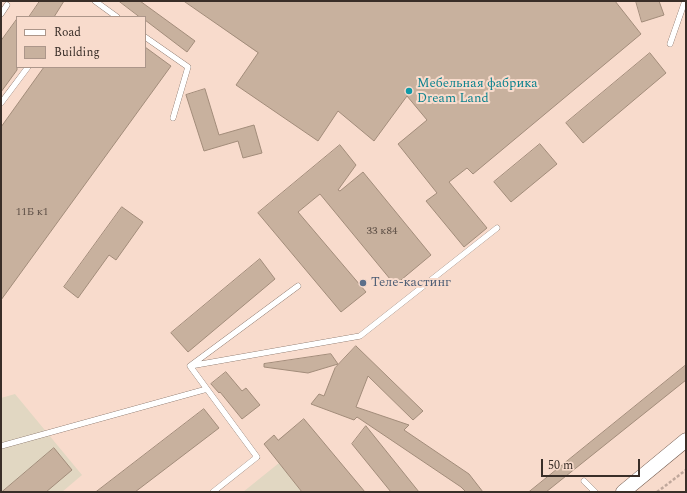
<!DOCTYPE html>
<meta charset="utf-8">
<style>
body{margin:0}
#map{position:relative;width:687px;height:493px;overflow:hidden;background:#f8dbcc;font-family:Spectral,serif}
canvas{display:block}
.frame{position:absolute;inset:0;border:2px solid #392e28;pointer-events:none}
.legend{position:absolute;left:16px;top:16px;width:130px;height:52px;box-sizing:border-box;background:#f8dbcc;border:1px solid #ac968a;margin:0;padding:5px 7px;list-style:none;font-size:12px;color:#392e28}
.legend li{display:flex;align-items:center;gap:8px;height:20px}
.legend b{width:20px;border:1px solid #ac968a}
.scale{position:absolute;left:541px;top:459px;width:99px;height:18px;box-sizing:border-box;border:2px solid #392e28;border-top:0;padding-left:5px;font-size:12px;line-height:14px;white-space:nowrap;color:#392e28;-webkit-text-stroke:3px #f8dbcc;paint-order:stroke}
</style>
<div id="map">
<canvas width="687" height="493"></canvas>
<div class="frame"></div>
<ul class="legend">
<li><b style="height:5px;background:#fff"></b>Road</li>
<li><b style="height:11px;background:#c8b19e"></b>Building</li>
</ul>
<div class="scale">50 m</div>
</div>
<script>
const g = document.querySelector('canvas').getContext('2d');
g.lineJoin = 'round';
function fillPath(path, color) { g.fillStyle = color; g.fill(path, 'evenodd'); }
function strokePath(path, color, width, dash) { g.strokeStyle = color; g.lineWidth = width; g.lineCap = dash ? 'butt' : 'round'; g.setLineDash(dash || []); g.stroke(path); }
function write(font, color, halo, rows, align = 'center') {
  g.font = font + ' Spectral,serif'; g.lineWidth = 4; g.setLineDash([]); g.textBaseline = 'middle'; g.strokeStyle = halo; g.fillStyle = color; for (const [text, x, y, turn = 0] of rows) {
    g.save(); g.translate(x, y); g.rotate((+turn || 0) * Math.PI / 180); g.textAlign = isNaN(turn) ? turn : align; if (halo) g.strokeText(text, 0, 0); g.fillText(text, 0, 0); g.restore();
  }
}
const commercial = new Path2D(`
 M15,394L82,475L62,492H1V398Z
 M279,463L302,492H243Z`);
const building = new Path2D(`
 M40,1H64L54,17H29Z
 M119,1H140L195,41L187,52L145,20V17H140Z
 M184,1H615L641,34L473,174L467,168L449,182L487,228L464,247L426,201L437,193L398,144L427,120L407,96L374,141L338,111L318,141L236,85L258,53Z
 M636,1H659L664,15L642,22Z
 M17,19V70L1,92V41Z
 M145,47L171,66L1,300V127L44,67H145Z
 M650,53L666,73L583,143L566,123Z
 M205,89L219,135L254,125L262,153L243,158L238,141L204,151L186,95Z
 M540,144L557,164L511,202L494,182Z
 M340,145L356,165L338,190L340,191L363,172L431,255L395,285L320,194L298,212L366,292L341,312L258,213Z
 M122,207L143,222L116,260L109,255L78,298L64,287Z
 M260,259L275,279L188,352L171,333Z
 M356,346L423,411L413,420L368,376L356,407L409,425L404,430L469,474L483,492H466L461,487L357,417L354,420L311,404L319,394L324,396L335,368Z
 M331,354L338,364L308,373L264,367V364Z
 M686,365V380L546,492H529Z
 M226,372L242,391L246,388L260,405L242,419L220,392L219,393L211,384Z
 M204,409L219,428L135,492H96Z
 M304,419L365,492H302L264,444L274,435L278,440Z
 M366,426L419,492H391L352,444Z
 M54,448L72,470L46,492H2Z`);
const path = new Path2D(`
 M657,492L686,470`);
const service = new Path2D(`
 M95,1L117,17
 M1,14L7,5
 M145,37L188,67L173,118
 M670,44L685,1
 M1,103L28,67
 M190,366L360,336L497,228
 M1,446L207,389
 M584,481L595,492
 M213,492L257,457L190,366L298,286`);
const tertiary = new Path2D(`
 M623,492L686,440`);
const markers = [
 [409,91,4,"#0f9aa8"],
 [363,283,4,"#5c6f8a"]
];
const numberNames = [
 ["11Б к1",32,213],
 ["33 к84",382,232]
];
const cultureNames = [
 ["Мебельная фабрика",417,84],
 ["Dream Land",417,99]
];
const serviceNames = [
 ["Теле-кастинг",371,283]
];
fillPath(commercial, '#e1d7c2');
fillPath(building, '#c8b19e');
strokePath(building, '#a28c7a', 1);
strokePath(service, '#6b5346', 6);
strokePath(tertiary, '#6b5346', 15);
strokePath(path, '#bfa79b', 2.5, [3, 2]);
strokePath(service, '#fff', 5.5);
strokePath(tertiary, '#fff', 14);
for (const [x, y, r, color] of markers) { const dot = new Path2D(); dot.arc(x, y, r, 0, 2 * Math.PI); g.fillStyle = color; g.fill(dot); strokePath(dot, '#f8dbcc', 1.5); }
write('11px', '#5d4f46', null, numberNames);
write('13px', '#0d838f', '#f8dbcc', cultureNames, 'left');
write('13px', '#4e5e75', '#f8dbcc', serviceNames, 'left');
</script>
